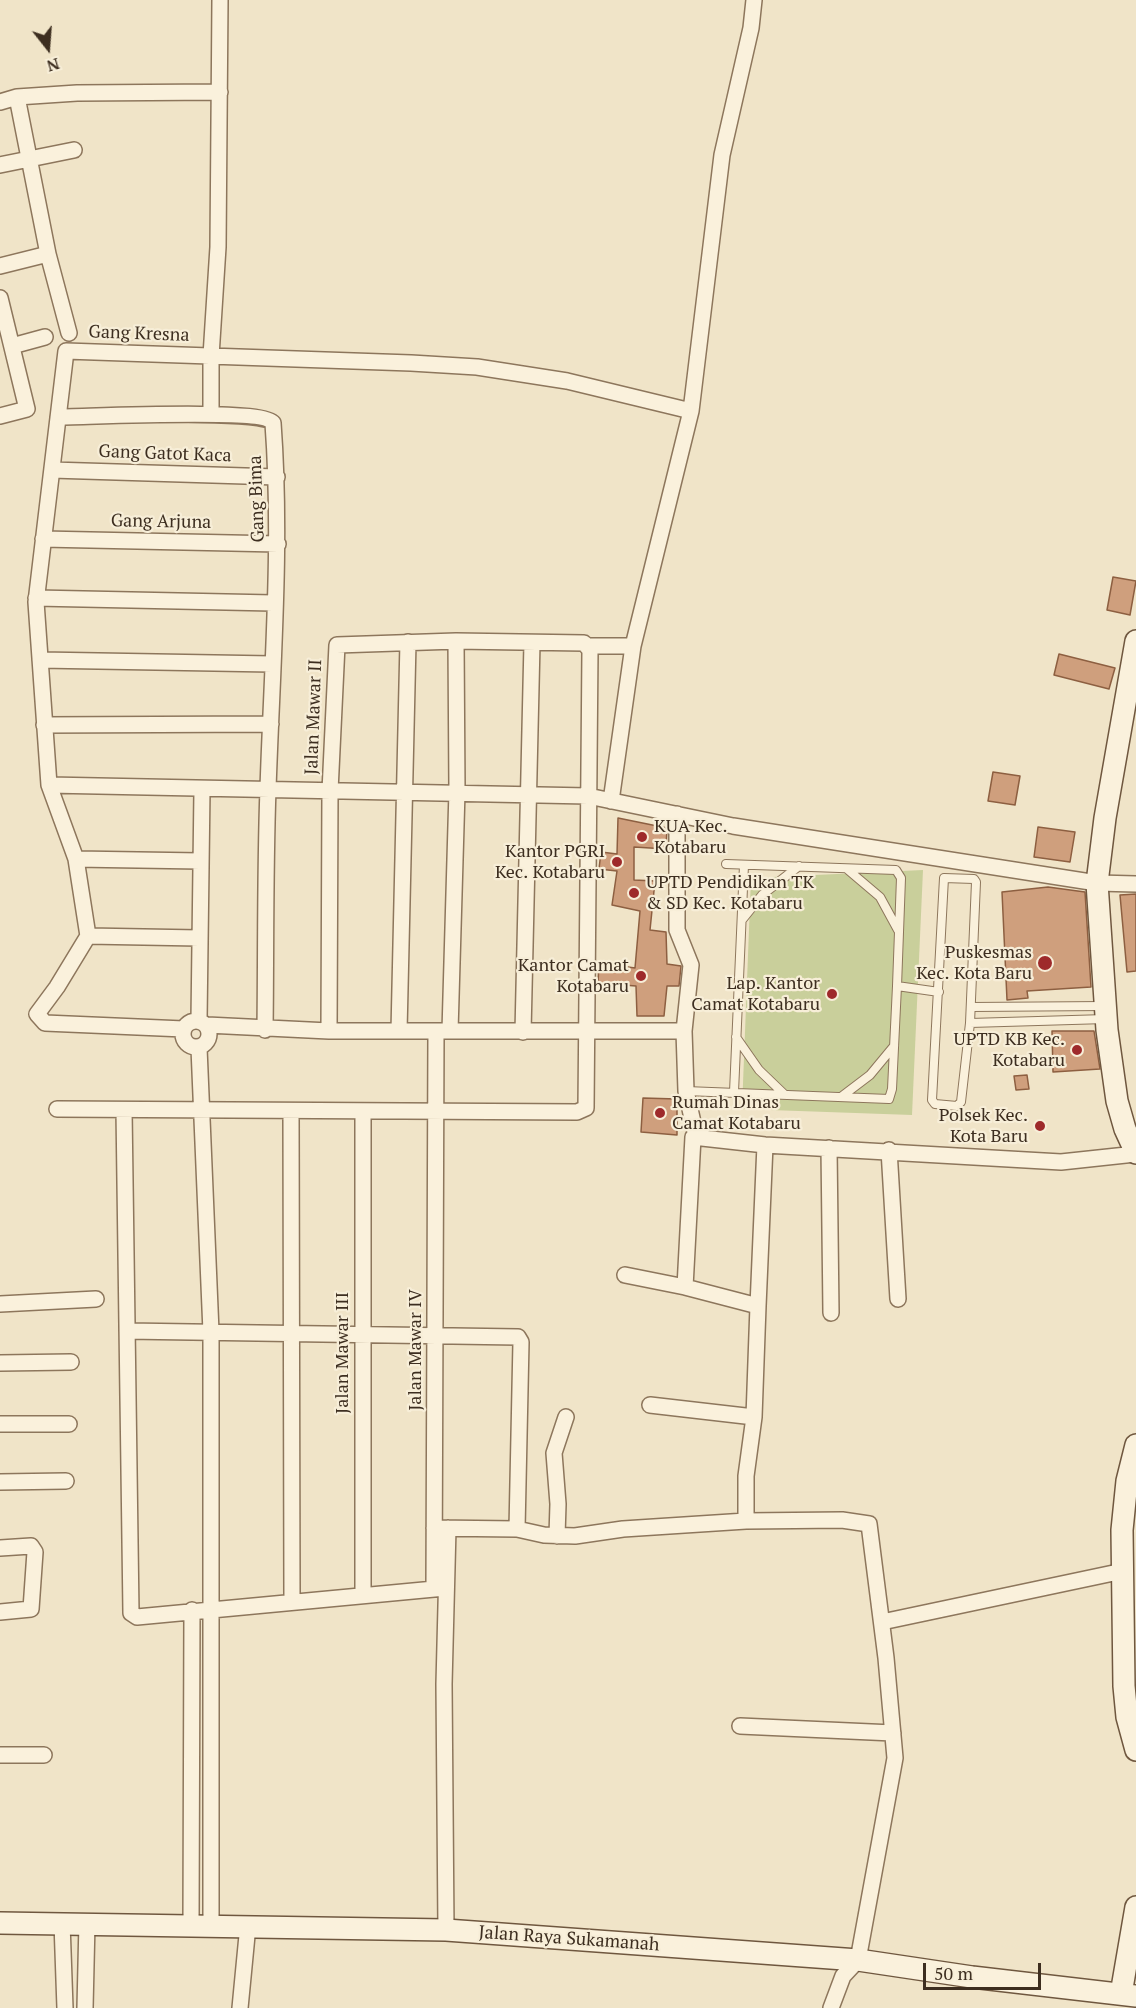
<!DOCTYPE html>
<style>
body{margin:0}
#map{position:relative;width:1136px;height:2008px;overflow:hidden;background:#f0e4c8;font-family:"PT Serif",serif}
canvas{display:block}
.north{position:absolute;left:18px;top:18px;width:60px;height:60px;-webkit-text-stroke:4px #f7eed8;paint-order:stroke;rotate:163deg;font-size:16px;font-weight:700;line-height:24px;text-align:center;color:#3d2e20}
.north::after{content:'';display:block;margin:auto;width:21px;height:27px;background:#3d2e20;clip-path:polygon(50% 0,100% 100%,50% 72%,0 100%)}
.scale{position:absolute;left:923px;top:1963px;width:118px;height:27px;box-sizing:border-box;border:3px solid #3d2e20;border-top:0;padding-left:8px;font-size:18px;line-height:21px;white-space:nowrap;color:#3d2e20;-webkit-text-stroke:4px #f7eed8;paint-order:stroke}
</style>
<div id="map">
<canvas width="1136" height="2008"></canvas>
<div class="north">N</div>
<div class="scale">50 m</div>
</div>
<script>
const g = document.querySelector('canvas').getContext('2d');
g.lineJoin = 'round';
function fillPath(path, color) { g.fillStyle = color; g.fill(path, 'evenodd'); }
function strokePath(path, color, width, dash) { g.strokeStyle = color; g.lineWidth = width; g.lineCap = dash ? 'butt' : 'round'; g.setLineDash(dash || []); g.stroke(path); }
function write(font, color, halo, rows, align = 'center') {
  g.font = font + ' "PT Serif",serif'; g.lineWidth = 4.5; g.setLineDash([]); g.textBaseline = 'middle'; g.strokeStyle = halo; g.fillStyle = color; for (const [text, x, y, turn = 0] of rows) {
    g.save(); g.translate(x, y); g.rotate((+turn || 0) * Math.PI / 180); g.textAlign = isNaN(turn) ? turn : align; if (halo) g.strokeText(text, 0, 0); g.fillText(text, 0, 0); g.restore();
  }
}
const green = new Path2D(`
 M923,870L912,1115L742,1109L751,878Z`);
const building = new Path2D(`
 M1113,577L1136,581L1130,615L1107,610Z
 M1059,654L1115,668L1109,689L1054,675Z
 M993,772L1020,776L1015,805L988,801Z
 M618,818L667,828L666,849L634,847V880L655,881L650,930L666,932L667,964L681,966L679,986H667L664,1016H637L636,986L598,983L599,963L635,968L640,911L612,905L617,871L599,869L601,852L617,854Z
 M1038,827L1075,832L1070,862L1034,857Z
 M1048,887L1085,892L1091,987L1027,991L1028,998L1007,1000L1002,892Z
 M1136,894V971L1127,972L1120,895Z
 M1052,1031H1094L1100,1069L1053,1072Z
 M1027,1075L1029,1089L1016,1090L1014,1076Z
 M643,1098L677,1099V1135L641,1132Z`);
const lane = new Path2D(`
 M726,864L896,870L901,878L897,986
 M847,869L880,897L898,930
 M944,878L974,879L976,882L970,1023L961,1102L957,1106L935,1104L932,1100Z
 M742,920L762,895L799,866
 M971,1007L1105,1006
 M970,1023L1106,1019
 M736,1037L759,1070L784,1094
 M686,1091L889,1099L892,1089L897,986L939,992
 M734,1092L744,865
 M841,1097L870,1075L894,1046`);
const street = new Path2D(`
 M17,97L48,254L69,333
 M0,102L17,97L77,93L220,92
 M0,165L74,150
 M0,266L48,254
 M0,298L27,409L0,416
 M12,346L45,337
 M211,414V356L218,247L220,0
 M58,417C87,417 263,408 273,423C282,545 272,667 268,789C265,869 266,950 265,1030
 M52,470L277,477
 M43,539L278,544
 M36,598L273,603
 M588,646H633L691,411L722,155L751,28L754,0
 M40,660L272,664
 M44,725L271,724
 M49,785L588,796L733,826L1097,883L1136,884
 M611,801L633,646
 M677,814V930L691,965L684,1031L686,1091L696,1136
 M76,859L200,861
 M88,936L199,938
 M199,1020L202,790
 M183 1034a13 13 0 1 1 26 0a13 13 0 1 1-26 0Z
 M207,1025L329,1031H684
 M184,1029L45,1023L37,1014L57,987L88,936L76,859L49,785L36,602L66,351L411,363L477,367L567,381L691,411
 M399,1031L408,642
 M450,1031L457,791L456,641
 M523,1032L532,643
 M199,1048L211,1332V1925
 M57,1109L577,1112L586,1108L590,650L584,643L456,641L337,645L330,791L329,1031
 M124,1110L131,1613L137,1617L445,1588
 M291,1111L292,1602
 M363,1111V1595
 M829,1148L831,1313
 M889,1150L898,1299
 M625,1275L685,1287
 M0,1304L96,1299
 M758,1306L765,1145
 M127,1331L518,1337L521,1342L517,1529
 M0,1363L71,1362
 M650,1405L754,1417
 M0,1424H69
 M0,1482L66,1481
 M746,1521V1476L754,1417L758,1306L685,1287L693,1137L765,1145L1061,1162L1136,1154
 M434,1528L517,1529L544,1535L575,1536L623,1529L746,1521L842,1520L869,1524L886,1658L895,1758L858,1960L843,1976L831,2008
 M557,1536L558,1504L554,1453L566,1417
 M0,1548L31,1546L35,1552L31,1609L0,1612
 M434,1589L436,1031
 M882,1622L1123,1571
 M740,1726L893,1733
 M0,1755H44
 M62,1923L65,2008
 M191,1925L192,1610
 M446,1930L444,1684L448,1528
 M85,2008L87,1922
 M240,2008L248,1925`);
const secondary = new Path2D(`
 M1136,641L1105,818L1097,883L1107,1030L1117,1101L1125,1129L1136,1153
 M1136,1445L1127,1481L1122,1530L1124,1686L1127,1717L1136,1750
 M0,1923L446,1930L858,1960L972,1977L1136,1996
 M1121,1994L1136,1907`);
const markers = [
 [642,837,6,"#9e2a2b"],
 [617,862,6,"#9e2a2b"],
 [634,893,6,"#9e2a2b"],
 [1045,963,8,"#9e2a2b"],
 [641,976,6,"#9e2a2b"],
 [832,994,6,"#9e2a2b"],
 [1077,1050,6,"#9e2a2b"],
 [660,1113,6,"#9e2a2b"],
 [1040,1126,6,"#9e2a2b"]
];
const streetNames = [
 ["Gang Kresna",139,334,2],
 ["Gang Gatot Kaca",165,454,2],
 ["Gang Bima",257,499,-92],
 ["Gang Arjuna",161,522,1],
 ["Jalan Mawar II",314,717,-88],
 ["Jalan Mawar IV",416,1350,-90],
 ["Jalan Mawar III",343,1353,-90],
 ["Jalan Raya Sukamanah",569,1939,4]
];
const poiNames = [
 ["KUA Kec.",654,827,"left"],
 ["Kotabaru",654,848,"left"],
 ["Kantor PGRI",605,852],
 ["Kec. Kotabaru",605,873],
 ["UPTD Pendidikan TK",646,883,"left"],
 ["& SD Kec. Kotabaru",646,904,"left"],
 ["Puskesmas",1032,953],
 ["Kec. Kota Baru",1032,974],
 ["Kantor Camat",629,966],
 ["Kotabaru",629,987],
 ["Lap. Kantor",820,984],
 ["Camat Kotabaru",820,1005],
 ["UPTD KB Kec.",1065,1040],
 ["Kotabaru",1065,1061],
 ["Rumah Dinas",672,1103,"left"],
 ["Camat Kotabaru",672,1124,"left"],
 ["Polsek Kec.",1028,1116],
 ["Kota Baru",1028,1137]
];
fillPath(green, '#c9cf9b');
fillPath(building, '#cf9f7d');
strokePath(building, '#8d5f41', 1.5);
strokePath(lane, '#8d765c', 10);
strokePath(street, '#8d765c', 18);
strokePath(secondary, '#6f573f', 24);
strokePath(lane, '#faf1dc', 8);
strokePath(street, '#faf1dc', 15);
strokePath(secondary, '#faf1dc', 21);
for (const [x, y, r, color] of markers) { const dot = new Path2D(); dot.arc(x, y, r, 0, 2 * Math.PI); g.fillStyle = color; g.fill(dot); strokePath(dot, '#f7eed8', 2); }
write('18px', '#3d2e20', '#f7eed8', streetNames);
write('18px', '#3d2e20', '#f7eed8', poiNames, 'right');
</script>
